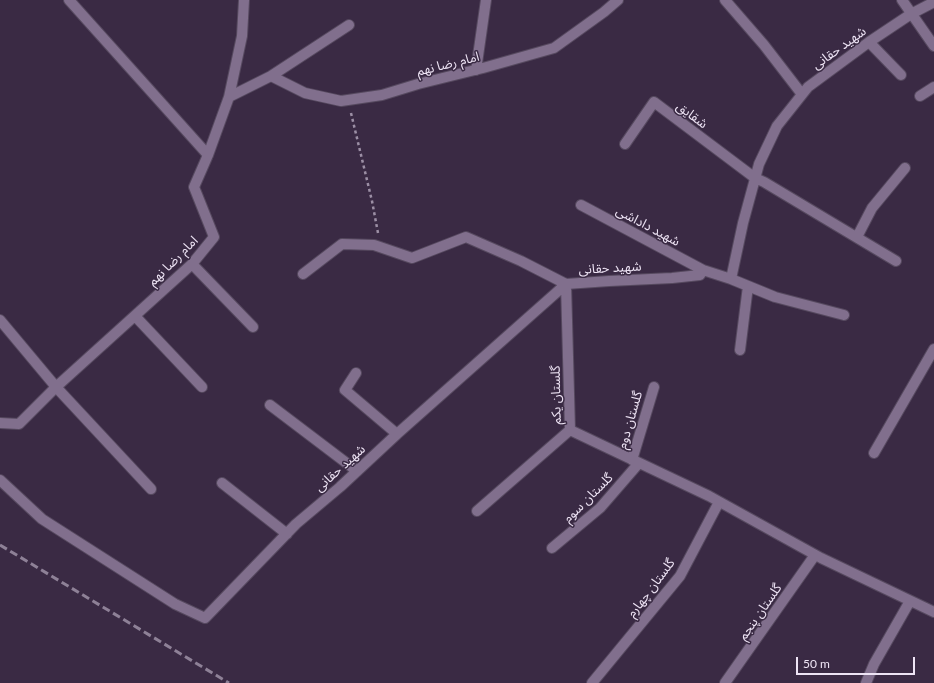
<!DOCTYPE html>
<meta charset="utf-8">
<style>
body{margin:0}
#map{position:relative;width:934px;height:683px;overflow:hidden;background:#3a2a44;font-family:Lato,sans-serif}
canvas{display:block}
.scale{position:absolute;left:796px;top:657px;width:119px;height:18px;box-sizing:border-box;border:2px solid #eee4f5;border-top:0;padding-left:5px;font-size:12px;line-height:14px;white-space:nowrap;color:#eee4f5;-webkit-text-stroke:3px #3a2a44;paint-order:stroke}
</style>
<div id="map">
<canvas width="934" height="683"></canvas>
<div class="scale">50 m</div>
</div>
<script>
const g = document.querySelector('canvas').getContext('2d');
g.lineJoin = 'round';
function strokePath(path, color, width, dash) { g.strokeStyle = color; g.lineWidth = width; g.lineCap = dash ? 'butt' : 'round'; g.setLineDash(dash || []); g.stroke(path); }
function write(font, color, halo, rows, align = 'center') {
  g.font = font + ' Lato,"Noto Sans Arabic",sans-serif'; g.lineWidth = 3; g.setLineDash([]); g.textBaseline = 'middle'; g.strokeStyle = halo; g.fillStyle = color; for (const [text, x, y, turn = 0] of rows) {
    g.save(); g.translate(x, y); g.rotate((+turn || 0) * Math.PI / 180); g.textAlign = isNaN(turn) ? turn : align; if (halo) g.strokeText(text, 0, 0); g.fillText(text, 0, 0); g.restore();
  }
}
const path = new Path2D(`
 M351,113L372,201L378,233`);
const minor = new Path2D(`
 M69,0L208,155
 M725,0L764,45L801,93
 M902,0L934,46
 M869,42L901,75
 M476,70L486,0
 M271,76L305,93L341,101L382,95L418,84L483,68L554,48L604,12L618,0
 M920,96L934,87
 M229,97L242,36L244,0
 M625,144L654,102L755,178L764,182L896,261
 M581,205L703,270
 M857,237L872,208L905,168
 M192,264L253,327
 M303,274L342,244L374,245L412,258L466,237L521,261L566,284L570,430L477,511
 M731,279L775,297L844,315
 M135,316L202,387
 M0,320L56,387L151,489
 M740,350L748,286
 M356,373L345,390L397,434
 M270,405L357,471
 M0,423L19,424L56,387L192,264L214,237L194,187L208,155L229,97L271,76L349,25
 M570,430L709,496L821,558L934,612
 M874,453L934,349
 M632,460L654,387
 M0,480L42,519L175,604L205,618L296,524L340,487L397,434L566,284L609,281L672,278L700,275L703,270L731,279L743,223L759,164L777,126L808,87L869,42L911,14L934,2
 M222,483L287,534
 M552,548L600,508L639,463
 M592,683L680,576L719,502
 M725,683L815,555
 M866,683L874,664L910,601`);
const rail = new Path2D(`
 M0,545L229,683`);
const streetNames = [
 ["شهید حقانی",839,48,-36],
 ["امام رضا نهم",448,64,-14],
 ["شقایق",692,115,37],
 ["شهید داداشی",648,226,28],
 ["امام رضا نهم",173,261,-45],
 ["شهید حقانی",610,268,-3],
 ["گلستان یکم",556,395,-91],
 ["گلستان دوم",630,420,-74],
 ["شهید حقانی",340,468,-42],
 ["گلستان سوم",588,498,-45],
 ["گلستان چهارم",651,588,-53],
 ["گلستان پنجم",760,612,-55]
];
strokePath(minor, '#56495f', 12);
strokePath(path, '#9c8fa5', 2.5, [3, 3]);
strokePath(minor, '#816f8d', 10);
strokePath(rail, '#8e8197', 3, [8, 4]);
write('13px', '#eee4f5', '#3a2a44', streetNames);
</script>
